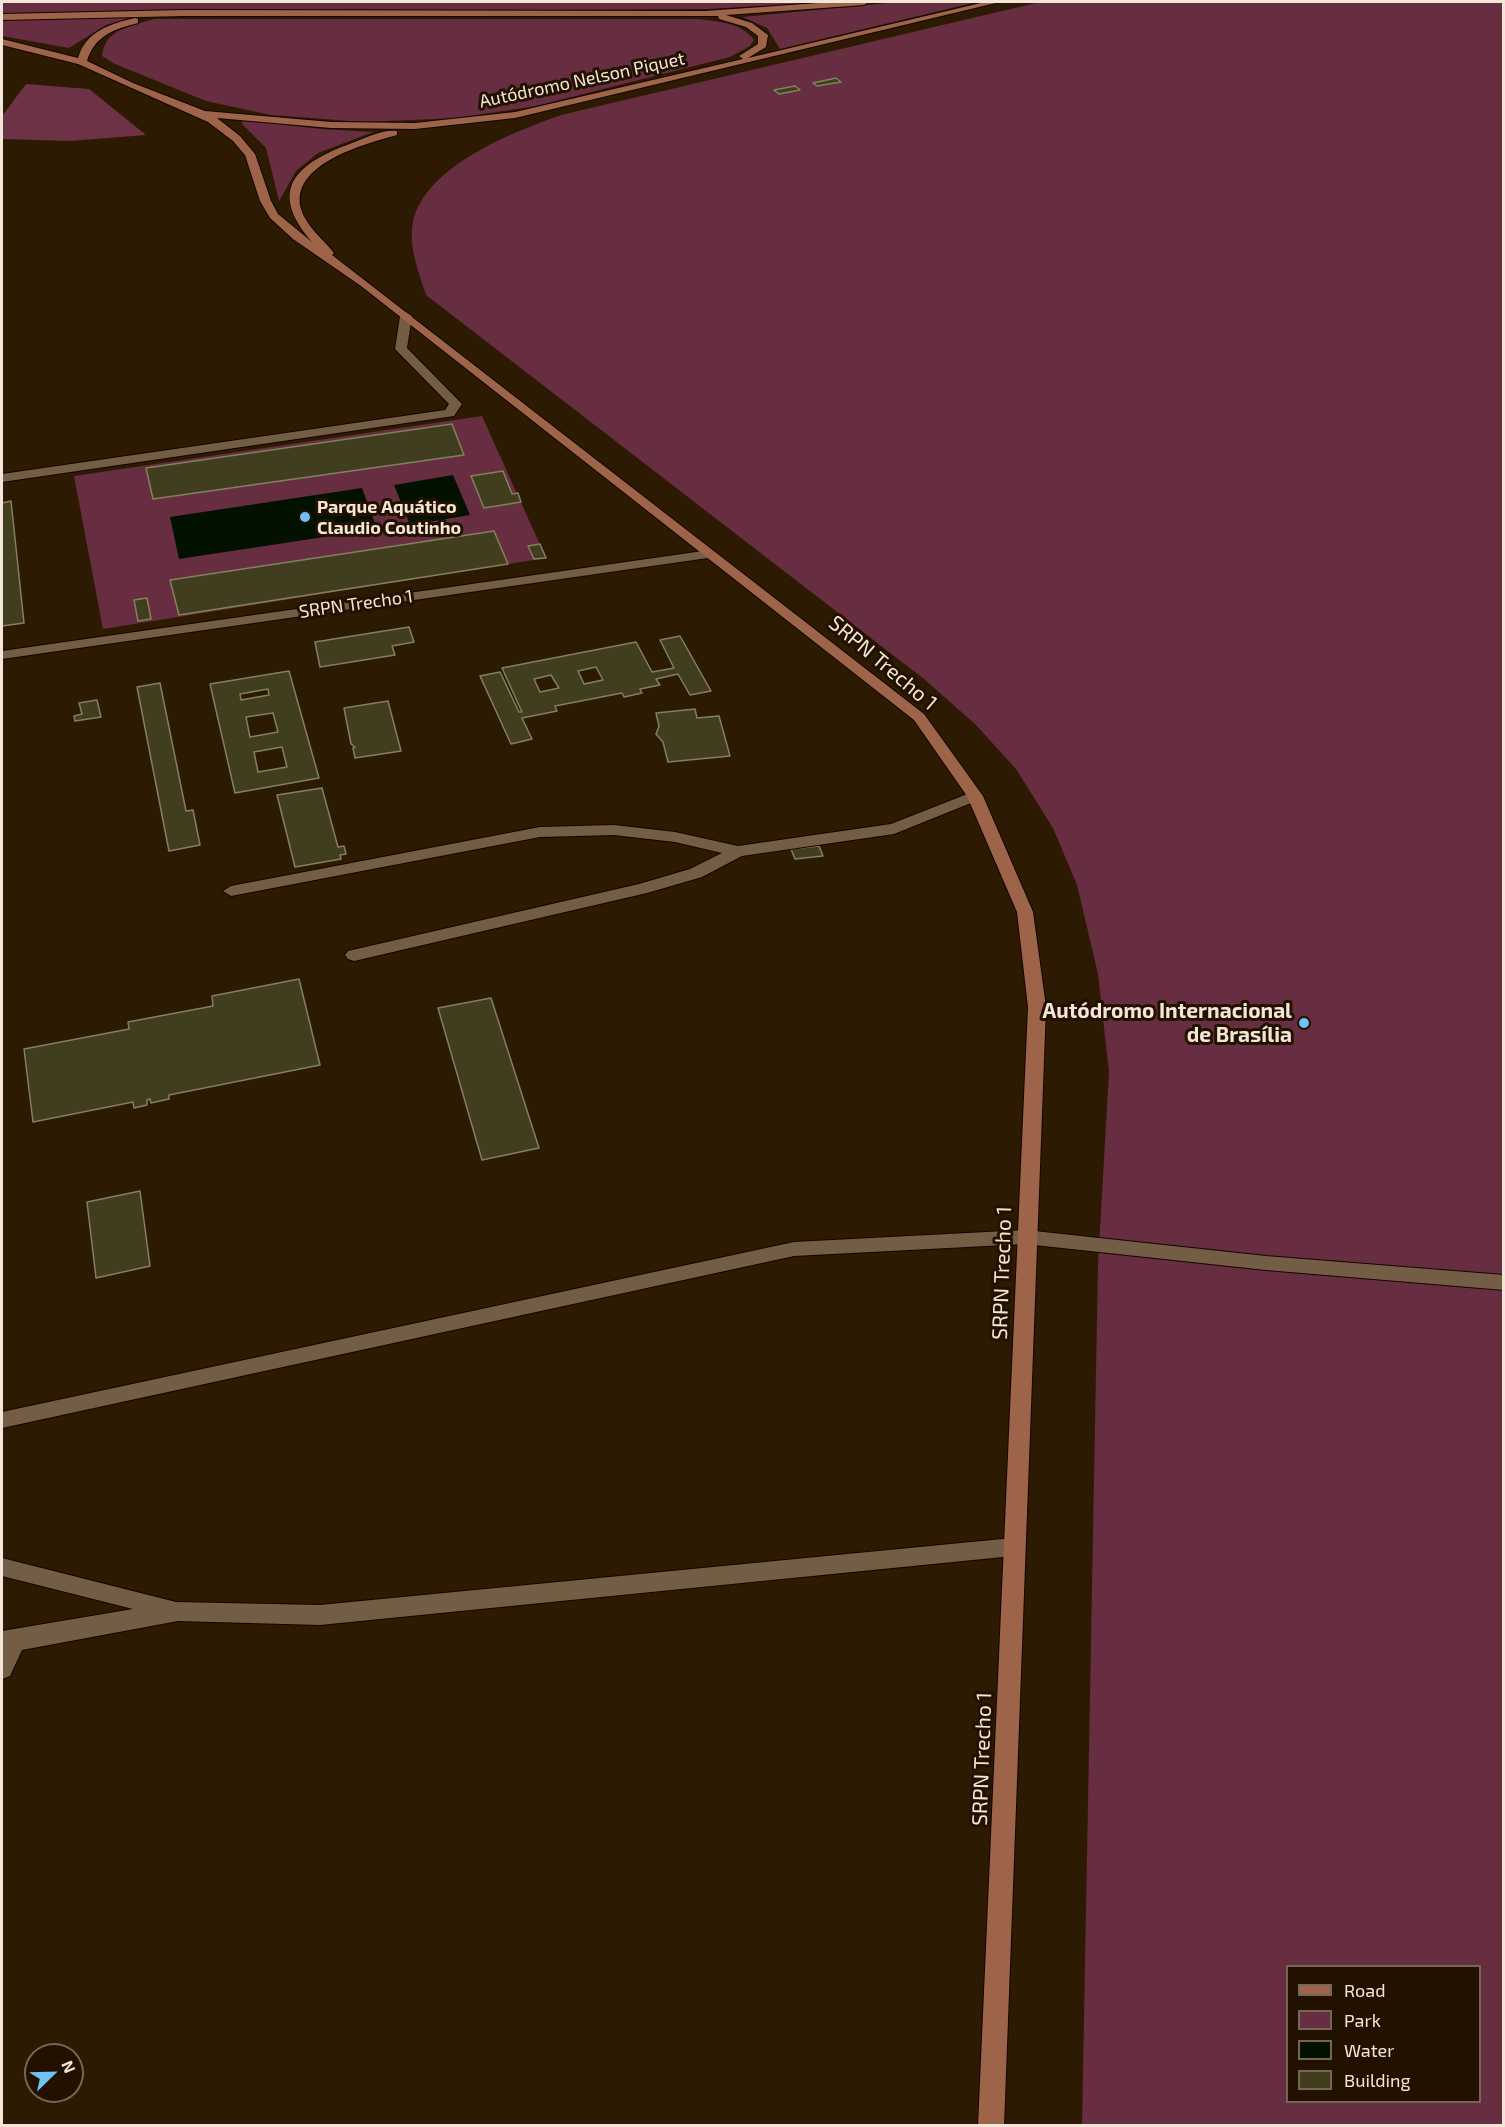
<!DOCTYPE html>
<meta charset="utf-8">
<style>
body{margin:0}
#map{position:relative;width:1505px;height:2127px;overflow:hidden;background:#2d1a03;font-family:"Exo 2",sans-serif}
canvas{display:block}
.frame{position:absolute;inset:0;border:3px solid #f3e6d8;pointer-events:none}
.legend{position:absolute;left:1286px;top:1965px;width:195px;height:138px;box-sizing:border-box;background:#231100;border:2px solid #766656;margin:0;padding:8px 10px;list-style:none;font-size:18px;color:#f3e6d8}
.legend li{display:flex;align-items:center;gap:12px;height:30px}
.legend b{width:30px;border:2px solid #766656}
.north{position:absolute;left:24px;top:2043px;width:60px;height:60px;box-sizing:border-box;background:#231100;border:2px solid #766656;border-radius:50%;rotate:67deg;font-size:16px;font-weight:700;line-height:24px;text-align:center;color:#f3e6d8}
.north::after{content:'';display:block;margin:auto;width:21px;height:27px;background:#71c1f4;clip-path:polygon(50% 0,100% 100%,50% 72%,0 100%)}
</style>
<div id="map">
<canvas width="1505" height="2127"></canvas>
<div class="frame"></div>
<ul class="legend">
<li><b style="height:8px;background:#9d644a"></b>Road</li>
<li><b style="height:16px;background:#672d40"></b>Park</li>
<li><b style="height:16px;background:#031200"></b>Water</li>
<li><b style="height:16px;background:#413e1f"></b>Building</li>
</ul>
<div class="north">N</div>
</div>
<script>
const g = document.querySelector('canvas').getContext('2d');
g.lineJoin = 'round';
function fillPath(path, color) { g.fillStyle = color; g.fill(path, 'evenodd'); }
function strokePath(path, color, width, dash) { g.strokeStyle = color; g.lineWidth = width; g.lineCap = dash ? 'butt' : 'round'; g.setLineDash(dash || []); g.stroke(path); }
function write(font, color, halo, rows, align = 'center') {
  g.font = font + ' "Exo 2",sans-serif'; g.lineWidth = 6; g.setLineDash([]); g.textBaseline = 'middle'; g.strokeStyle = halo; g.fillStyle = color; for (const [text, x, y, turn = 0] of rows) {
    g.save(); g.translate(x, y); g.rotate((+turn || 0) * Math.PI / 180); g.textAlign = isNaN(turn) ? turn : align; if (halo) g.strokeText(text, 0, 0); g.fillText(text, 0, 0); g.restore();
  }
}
const green = new Path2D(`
 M2,2H830L707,9L2,13Z
 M899,2H977L780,49L767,28L743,17Z
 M1040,2H1503V2125H1082L1098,1264L1109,1072L1098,974L1077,885L1053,828L1016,769L975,724L924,679L426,295C419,273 408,246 413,222C425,166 513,132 561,115ZM1288,1966H1480V2102H1288Z
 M136,16L106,25L69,48L2,36V19Z
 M154,19H698C719,22 741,22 754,40L750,46L730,57L536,106L457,118L364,122L271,115L206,101L115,64L102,56C104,29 132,26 154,19Z
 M245,120L321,129L373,132L318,153L296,171L279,201L266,148L241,123Z
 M482,416L546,558L103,629L74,476Z`);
const forest = new Path2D(`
 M26,84L89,89L146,135L70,141L2,139V116Z`);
const water = new Path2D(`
 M453,475L470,515L410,525L394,485Z
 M362,488L377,529L179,559L170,517Z`);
const building = new Path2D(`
 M836,78L841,82L817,86L813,83Z
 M795,86L800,90L779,94L774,90Z
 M452,424L464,455L153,499L146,468Z
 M503,471L512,494L518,493L521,502L484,508L471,476Z
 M11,501L24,623L2,626V503Z
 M494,531L508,564L179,615L170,580Z
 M540,544L546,558L534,559L528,546Z
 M147,598L151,619L138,621L134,600Z
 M409,627L414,642L392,646L395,655L320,667L315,642Z
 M680,636L711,691L690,695L678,674L656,679L660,685L640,689L642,693L624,697L622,693L555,706L557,711L522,718L532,739L511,744L480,676L500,672L519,712H522L502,668L636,642L652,672L674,668L660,640ZM596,667L603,680L584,684L578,671ZM551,675L559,688L540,692L534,679Z
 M289,671L319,778L235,793L210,684ZM268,689L269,695L241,700L240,694ZM273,713L278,732L250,737L246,717ZM282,747L287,767L258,772L254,752Z
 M160,683L186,811L193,810L200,845L169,851L137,687Z
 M97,700L101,717L75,721L74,716L82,714L79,703Z
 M388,701L401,751L355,758L353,748L355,747L351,744L344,708Z
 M695,709L697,718L719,716L730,756L668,762L663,742L656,734L659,726L656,713Z
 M322,788L338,847L344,846L346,854L340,855L341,859L295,867L277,795Z
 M819,846L823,856L795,859L791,849Z
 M299,979L320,1065L169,1095V1099L151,1103L150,1099L147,1100V1105L134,1108L133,1102L33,1122L24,1049L129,1029L128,1022L213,1006L212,996Z
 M491,998L539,1148L482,1160L438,1008Z
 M140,1191L150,1266L96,1278L87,1202Z`);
const service = new Path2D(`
 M406,312L412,316L407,348L462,404L454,416L2,482V474L445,410L449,404L395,349L400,316Z
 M710,550L717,554L715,557L2,659V651Z
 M975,791L983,796L981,799L894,834L742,856L702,877L647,893L354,961L348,959L345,955L348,951L639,884L690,869L722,853L675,842L614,835L540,837L231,896L223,891L231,886L540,827L614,825L675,832L738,846L891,824Z
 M1025,1230L1266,1256L1504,1275V1290L1266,1270L1025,1244L794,1256L2,1428V1412L794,1242Z
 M1013,1538L1021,1540L1024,1547L1021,1554L1013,1556L320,1625L178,1621L22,1650L10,1676L2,1679V1631L133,1609L2,1576V1558L176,1602L320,1605Z`);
const secondary = new Path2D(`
 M833,2H869L864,5L726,15L752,23L768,35L766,47L748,58L985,2H1000L515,118L415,129L331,128L217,118L240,136L255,154L271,201L278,214L312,242C266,189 297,163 352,143C365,138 383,129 397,131V135C365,144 289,164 301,209C306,226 323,239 334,253L332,255L924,714L983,796L1033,912L1046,1007L1004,2126H978L1028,1007L1017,912L967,796L914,720L361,286L293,239L270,218L260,201L245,155L233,141L208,122L78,64L2,45V39L78,58C86,31 110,24 135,18L138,19V23C115,29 95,35 87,61L133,83L205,111L331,122L415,123L515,112L743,59L739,56L758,44V36L746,27L719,19L718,16H184L2,20V14L184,10L705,11Z`);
const markers = [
 [305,517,6,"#71c1f4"],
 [1304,1023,6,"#71c1f4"]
];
const farStreetnames = [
 ["Autódromo Nelson Piquet",582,80,-12],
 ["SRPN Trecho 1",356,604,-8]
];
const farPoinames = [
 ["Parque Aquático",317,507],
 ["Claudio Coutinho",317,528]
];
const streetNames = [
 ["SRPN Trecho 1",883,663,40],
 ["SRPN Trecho 1",1002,1273,-88],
 ["SRPN Trecho 1",982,1759,-88]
];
const poiNames = [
 ["Autódromo Internacional",1292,1011],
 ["de Brasília",1292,1035]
];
fillPath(green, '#672d40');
fillPath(forest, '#6e3246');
fillPath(water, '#031200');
fillPath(building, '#413e1f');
strokePath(building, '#83805f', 1.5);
strokePath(service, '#150500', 2);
strokePath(secondary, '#150500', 2);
fillPath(service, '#745d45');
fillPath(secondary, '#9d644a');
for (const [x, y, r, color] of markers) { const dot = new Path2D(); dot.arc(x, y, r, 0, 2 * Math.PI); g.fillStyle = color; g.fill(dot); strokePath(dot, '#231100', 2); }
write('18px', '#f3e6d8', '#231100', farStreetnames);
write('bold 18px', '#f3e6d8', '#231100', farPoinames, 'left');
write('21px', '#f3e6d8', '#231100', streetNames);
write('bold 21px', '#f3e6d8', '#231100', poiNames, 'right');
</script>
